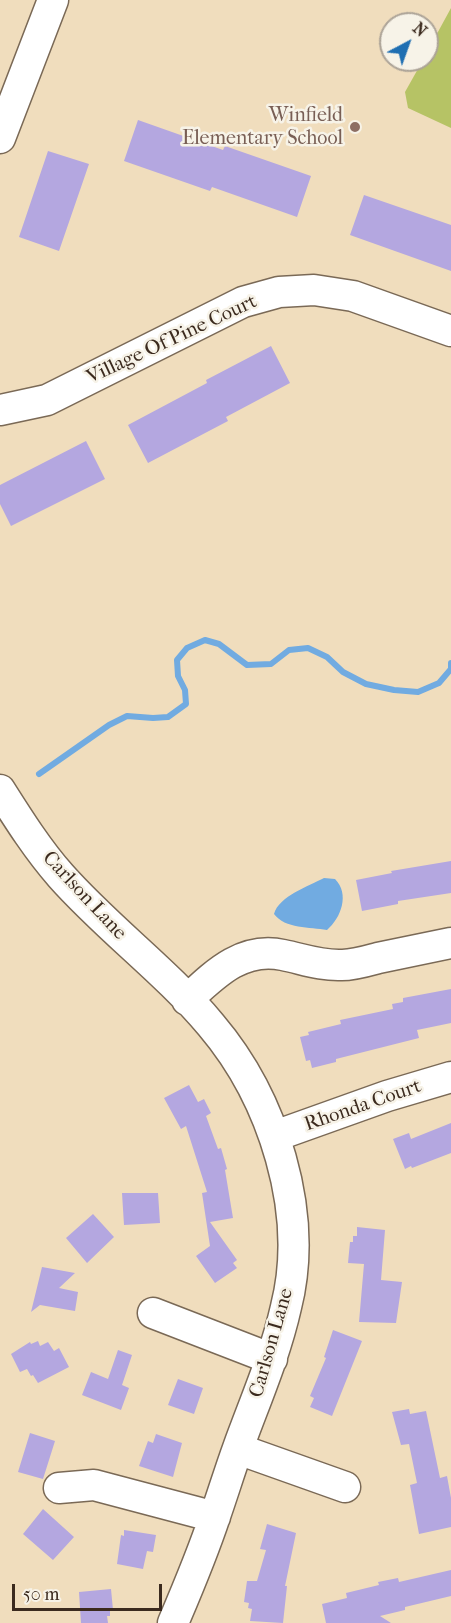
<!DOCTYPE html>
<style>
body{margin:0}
#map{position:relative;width:451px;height:1623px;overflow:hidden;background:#f0ddbd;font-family:"IM FELL French Canon",serif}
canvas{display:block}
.north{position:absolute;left:379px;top:12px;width:60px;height:60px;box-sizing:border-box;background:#f7f3e8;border:2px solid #aca397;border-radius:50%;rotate:41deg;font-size:16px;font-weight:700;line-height:24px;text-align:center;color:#3b2a1e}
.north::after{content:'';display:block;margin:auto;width:21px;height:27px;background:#1f6fb2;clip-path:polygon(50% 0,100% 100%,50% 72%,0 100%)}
.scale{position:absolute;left:12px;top:1584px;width:150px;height:27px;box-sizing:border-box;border:3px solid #3b2a1e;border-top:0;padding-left:8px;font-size:18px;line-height:21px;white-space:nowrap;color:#3b2a1e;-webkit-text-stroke:4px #f7f3e8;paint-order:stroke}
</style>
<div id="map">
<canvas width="451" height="1623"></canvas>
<div class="north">N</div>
<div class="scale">50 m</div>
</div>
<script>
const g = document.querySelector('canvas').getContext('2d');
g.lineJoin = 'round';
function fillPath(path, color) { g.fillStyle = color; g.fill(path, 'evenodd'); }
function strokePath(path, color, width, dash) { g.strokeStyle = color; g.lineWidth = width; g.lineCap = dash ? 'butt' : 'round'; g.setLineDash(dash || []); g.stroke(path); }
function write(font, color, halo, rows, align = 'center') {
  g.font = font + ' "IM FELL French Canon",serif'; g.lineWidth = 5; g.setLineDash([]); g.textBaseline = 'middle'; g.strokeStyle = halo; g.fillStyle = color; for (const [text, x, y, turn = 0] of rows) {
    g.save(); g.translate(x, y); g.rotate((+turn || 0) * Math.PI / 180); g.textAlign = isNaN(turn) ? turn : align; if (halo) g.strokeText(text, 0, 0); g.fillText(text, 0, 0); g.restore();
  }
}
const green = new Path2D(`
 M451,8V128L408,108L405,92L423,60H427V52Z`);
const water = new Path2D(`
 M324,878L335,879C350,894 341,918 327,930C310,927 285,929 274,914C279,896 309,886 324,878Z`);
const stream = new Path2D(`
 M39,774L109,725L127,716L153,718L168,717L186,704L185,690L178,676L177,660L187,648L205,640L219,644L247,665L271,664L289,650L308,648L327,657L343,672L366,684L394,690L418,692L439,683L451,669V663`);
const building = new Path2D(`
 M138,120L223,150L225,146L311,176L297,217L212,187L210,191L124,161Z
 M48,151L89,164L59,251L19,237Z
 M364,195L451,225V271L350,235Z
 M271,346L290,383L226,417L228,421L148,463L128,425L207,383L206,380Z
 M86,441L105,479L11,526L0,504V485Z
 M451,861V893L398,901V904L362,911L356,880L392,873L391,871Z
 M451,989V1023L417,1030L419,1038L336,1059V1062L312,1068L310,1060L306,1061L300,1037L309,1035L308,1032L341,1024L340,1020L393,1009L392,1004L403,1002V998Z
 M189,1085L198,1102L204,1099L211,1113L206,1116L218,1149L221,1148L227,1169L225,1170L233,1218L210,1222L237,1260L233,1263L237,1268L215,1283L196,1256L210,1246L202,1193L207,1192L186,1126L181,1129L164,1098Z
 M451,1123V1153L412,1168L411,1166L405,1169L393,1139L409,1133L411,1139Z
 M122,1193H158L160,1223L124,1225Z
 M93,1214L114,1237L87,1263L66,1238Z
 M357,1227L385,1230L381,1280L402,1282L396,1323L359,1322L364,1264L348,1263L350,1242H353V1236H357Z
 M42,1267L75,1273L59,1288L78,1292L75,1311L40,1305L31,1312Z
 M333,1330L362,1341L332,1416L310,1407L314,1398L310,1396L326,1358L324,1357Z
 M38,1341L40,1346L48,1342L54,1351L59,1348L69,1367L38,1383L33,1375L31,1376L27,1369L20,1372L11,1354L30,1342L31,1344Z
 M118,1350L132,1355L122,1385L129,1388L121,1410L82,1395L91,1372L108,1379Z
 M178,1379L203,1388L194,1414L168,1405Z
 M409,1409L410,1414L426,1411L440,1478L447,1476L451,1498V1527L419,1534L410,1485L417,1483L409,1444L401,1445L392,1412Z
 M30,1433L55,1441L43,1479L18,1472Z
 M156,1434L182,1443L173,1477L139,1466L148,1441L153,1443Z
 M43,1509L74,1537L53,1560L23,1534Z
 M267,1524L296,1533L285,1586H287L283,1623L250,1621L252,1609L248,1608L249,1603L244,1602L247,1581H257L266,1550L260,1549Z
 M124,1530L156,1535L153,1552L147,1551L143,1569L117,1564L121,1535L124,1536Z
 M451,1570V1596L405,1607V1610L380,1616L391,1623H326L322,1604L347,1598L346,1593L379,1585L378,1582L398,1578L399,1582Z
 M111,1589L113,1610H110V1616H107L108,1623H81L79,1592Z`);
const minor = new Path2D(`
 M0,138L53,0
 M0,410L47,400L243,302L279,292L314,290L353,296L451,331
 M0,790C19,820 38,850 61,876C108,929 166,971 211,1025C273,1098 310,1212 286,1307C275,1356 255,1401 238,1448C230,1470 223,1493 215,1516C203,1552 188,1588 173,1623
 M187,1000C214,975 242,946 283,955C303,959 321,966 342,965C354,965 367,961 378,958C403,953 427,948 451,943
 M275,1136L387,1096L451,1077
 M153,1313L272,1359
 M238,1449L345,1487
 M59,1488L94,1485L215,1517`);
const markers = [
 [355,127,6,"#8d6e63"]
];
const educationNames = [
 ["Winfield",343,116],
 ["Elementary School",343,139]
];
const streetNames = [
 ["Village Of Pine Court",172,340,-25],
 ["Carlson Lane",84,896,47],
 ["Rhonda Court",363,1106,-19],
 ["Carlson Lane",272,1343,-74]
];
fillPath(green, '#b6c365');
fillPath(water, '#71abe1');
strokePath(stream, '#71abe1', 6);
fillPath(building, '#b4a7e0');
strokePath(minor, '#7a6956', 33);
strokePath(minor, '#fff', 30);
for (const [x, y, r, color] of markers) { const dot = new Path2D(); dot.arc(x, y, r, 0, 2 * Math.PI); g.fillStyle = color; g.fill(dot); strokePath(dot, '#f7f3e8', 2); }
write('20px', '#785e54', '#f7f3e8', educationNames, 'right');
write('20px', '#3b2a1e', '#f7f3e8', streetNames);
</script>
